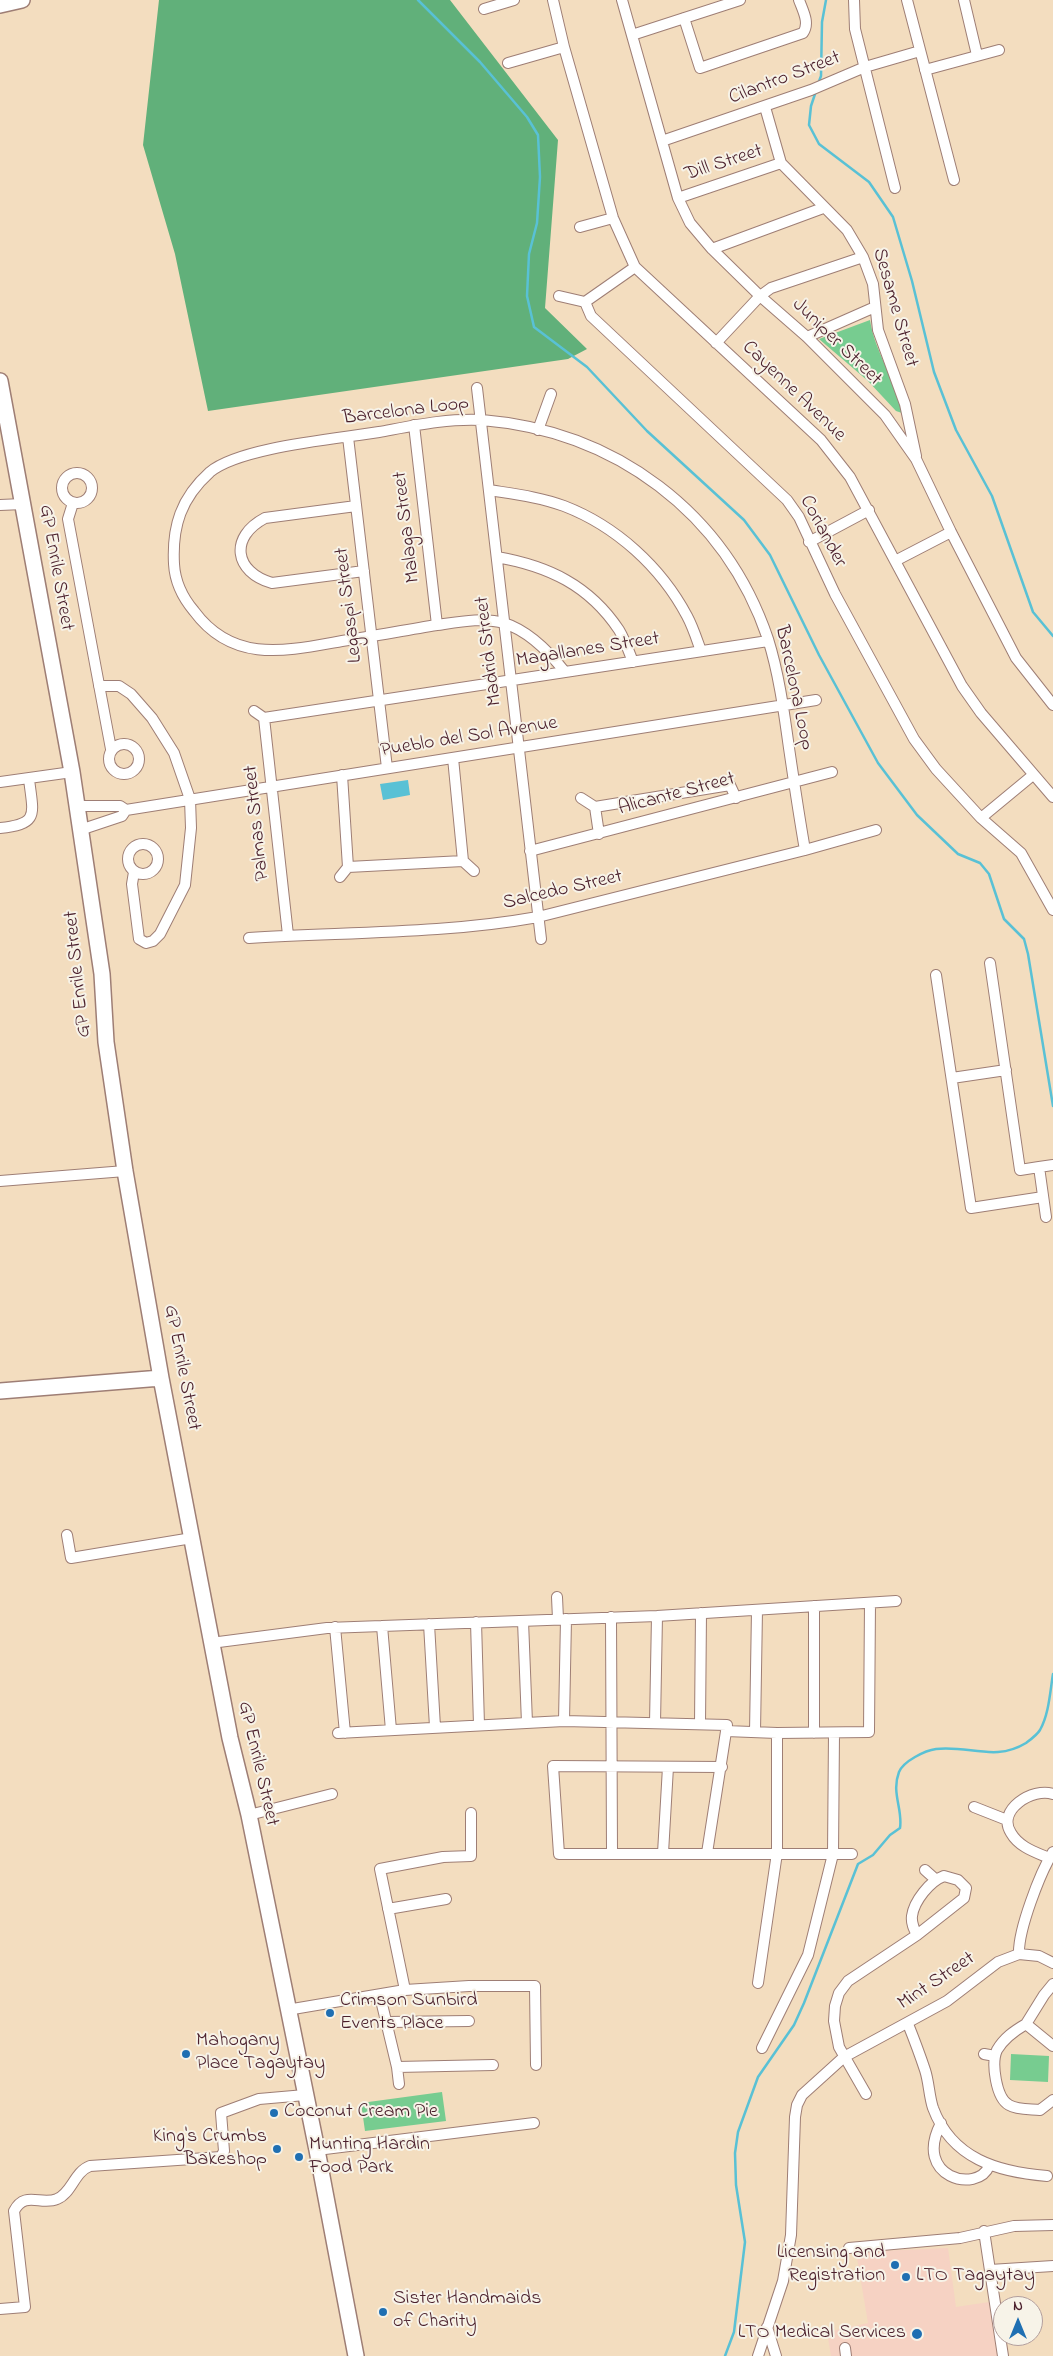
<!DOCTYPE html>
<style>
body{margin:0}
#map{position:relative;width:1053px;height:2356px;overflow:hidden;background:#f3ddbf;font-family:"Indie Flower",sans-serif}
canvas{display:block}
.north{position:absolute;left:993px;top:2296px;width:50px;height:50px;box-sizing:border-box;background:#f7f3e8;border:1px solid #b29e9c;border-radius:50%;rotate:0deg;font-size:14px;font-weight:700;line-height:20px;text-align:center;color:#4a1f2b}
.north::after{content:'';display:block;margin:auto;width:18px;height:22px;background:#1f6fb2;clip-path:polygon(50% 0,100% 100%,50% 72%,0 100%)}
</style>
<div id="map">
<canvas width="1053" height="2356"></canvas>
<div class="north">N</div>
</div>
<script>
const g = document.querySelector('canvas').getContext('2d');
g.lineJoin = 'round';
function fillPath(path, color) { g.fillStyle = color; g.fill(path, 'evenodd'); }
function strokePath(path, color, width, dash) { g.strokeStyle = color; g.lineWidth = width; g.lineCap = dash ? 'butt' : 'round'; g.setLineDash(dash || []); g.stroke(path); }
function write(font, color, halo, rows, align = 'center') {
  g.font = font + ' "Indie Flower",sans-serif'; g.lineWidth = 4; g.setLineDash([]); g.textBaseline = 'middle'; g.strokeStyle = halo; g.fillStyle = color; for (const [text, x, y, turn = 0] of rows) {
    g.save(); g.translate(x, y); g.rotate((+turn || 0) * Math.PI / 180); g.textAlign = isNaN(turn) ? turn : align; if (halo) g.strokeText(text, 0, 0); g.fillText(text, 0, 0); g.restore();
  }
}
const built = new Path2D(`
 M948,2248L956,2307L989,2302L997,2356H831L827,2332L868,2323L856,2252Z`);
const green = new Path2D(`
 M870,320C875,353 896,379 902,413L896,411L868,381L819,339Z
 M1011,2054L1049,2056L1048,2082L1010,2080Z
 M442,2092L446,2121L365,2131L361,2103Z`);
const forest = new Path2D(`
 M159,0H450L558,140L545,308L587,349L568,359L208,411L175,254L143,145Z`);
const water = new Path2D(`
 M408,780L410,795L383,800L380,784Z`);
const stream = new Path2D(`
 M418,0L480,62L527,117L538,135L540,177L537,223L529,254L527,296L534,327L587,367L647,431L744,520L770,555L819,655L878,763L917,815L958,854L980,863L989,874L1004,919L1024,939L1028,954L1053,1106
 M818,84L821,76L822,22L826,0
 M816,91L811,106L809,125L819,144L869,182L893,217L912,281L934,372L956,430L992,496L1033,612L1053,636
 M725,2356L734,2332L745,2242L736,2185L735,2153L738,2132L758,2077L794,2025L804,2003L858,1864L873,1855L890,1835L900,1828C903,1809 891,1793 899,1772C902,1765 908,1761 915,1757C922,1753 928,1750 936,1749C969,1745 995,1762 1026,1743C1030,1740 1037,1735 1040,1730C1049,1714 1050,1692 1053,1674`);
const street = new Path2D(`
 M553,0L564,47L613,218L635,267L821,440L850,477L962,686L981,713L1053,797
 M622,0L678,198L690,223L712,249L760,296L807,337L885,415L916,459L951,532L1016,658L1053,705
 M854,0L855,29L895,188
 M907,0L954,180
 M964,0L977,55
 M484,9L514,0
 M684,18L700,68L803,33C810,23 803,11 799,0
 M632,35L740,0
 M508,63L564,47
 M925,70L999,50
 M765,107L781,163L847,230L863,257L873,284L878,330L905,404L916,456
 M662,141L811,90L865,67L920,51
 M678,198L781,163
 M580,227L613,218
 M712,249L823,208
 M635,267L585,302L591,316L787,500L799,517L835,594L914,739L936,769L981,818L1021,853L1053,910
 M559,296L585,302
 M807,337L875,307
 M716,343L760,296L771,288L863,257
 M477,388L541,939
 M414,425L437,625
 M538,430L551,394
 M348,437L387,768
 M62 488a15 15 0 1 1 30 0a15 15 0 1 1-30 0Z
 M489,490C514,494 540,497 564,506C616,526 661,567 687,616C693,627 697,640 701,651
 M73,503L68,519L111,749
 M0,505L23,504
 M356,506L265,518C229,537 234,572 272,583L364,571
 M809,542L869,510
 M497,557C548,566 589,585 619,630C625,640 629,652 633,662
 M895,561L951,532
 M565,672C550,653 529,631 504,623C484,617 458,622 437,625C406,630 374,636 342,641C286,651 233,664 194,611C183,598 175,582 174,564C172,526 181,498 210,472C240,447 337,439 379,432C412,426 448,418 482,420C615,431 725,512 768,639C779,674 784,712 789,748C794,782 799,816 805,850
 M99,686H119L131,694L152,718L174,753L190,799L191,828L185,885L160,934L153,941L146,943L139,939L132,884L134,872
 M254,711L264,718L288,935
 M264,718L768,641
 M109 759a15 15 0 1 1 30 0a15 15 0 1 1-30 0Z
 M453,758L463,861
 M342,775L348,867
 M0,782L72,772
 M581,798L595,807
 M77,806H120L126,810L816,700
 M981,818L1033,775
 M0,828C40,824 33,814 29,779
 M80,830L122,816L126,810
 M599,834L595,807L730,785L736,798
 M128 859a15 15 0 1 1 30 0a15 15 0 1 1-30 0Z
 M530,851L832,772
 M463,861L474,871
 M348,867L463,861
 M340,877L348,867
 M249,938C346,932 443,934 538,917L805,850L876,830
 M990,963L1020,1170L1039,1167
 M936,975L971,1208L1043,1197
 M952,1078L1006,1070
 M0,1181L125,1171
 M1046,1217L1039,1167L1053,1165
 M67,1535L71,1558L192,1538
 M557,1597L558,1619
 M814,1606V1733
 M611,1617L612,1852
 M523,1621L527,1723
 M476,1622L479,1725
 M429,1624L435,1727
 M382,1626L391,1730
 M335,1627L345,1733
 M211,1643L327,1628L657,1616L896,1601
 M564,1721L566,1619
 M655,1723L657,1616
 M700,1724L701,1613
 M726,1731L777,1733L869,1732L870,1603
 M755,1732L757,1610
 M338,1733L564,1721L727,1725L707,1853
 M722,1767L553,1766L559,1854H852
 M974,1807L1007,1820
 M249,1815L332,1794
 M663,1853L668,1767
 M1049,1858C1035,1852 1019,1847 1011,1833C996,1810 1033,1787 1053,1794
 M925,1870L935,1879
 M388,1909L446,1899
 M1019,1954C1018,1930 1040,1873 1053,1852
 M758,1983L777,1853V1733
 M405,1990L380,1869L443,1857L471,1856V1813
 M380,1996L397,2067L399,2084
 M287,2010L405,1990L469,1986H535L536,2065
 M388,2022L469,2021
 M908,2024C914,2039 920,2055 925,2070C929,2082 929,2096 933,2108C952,2159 998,2172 1047,2176
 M1026,2024L1044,1995L1053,1984
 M1053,2046L1026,2024C1014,2031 1004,2038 997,2050C991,2063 996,2098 1009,2105C1017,2110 1030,2109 1040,2110L1053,2100
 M762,2048L808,1955L833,1854L834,1733
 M984,2054L995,2056
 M397,2067L493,2065
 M866,2094L839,2047L834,2021L835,2006L839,1993L848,1981L917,1935L964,1898L966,1888L958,1880L944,1876C930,1881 914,1901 912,1916C911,1923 914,1929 917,1935
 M941,2123C912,2178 978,2194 989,2166
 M317,2150L534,2123
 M984,2231L1003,2356
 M849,2248L960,2238L1014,2226L1053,2225
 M990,2270L1053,2266
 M0,2309L25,2307L14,2211C25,2190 41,2206 57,2199C72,2193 74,2172 90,2166L221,2157L224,2151L221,2113L259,2099L305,2095
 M767,2327L776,2356
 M845,2348L846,2356
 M758,2356L783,2281L791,2235L795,2117L797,2105L802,2095L844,2057L947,2001L998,1962L1019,1954L1039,1956L1053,1963`);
const secondary = new Path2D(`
 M0,5L22,0
 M0,381L72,772L102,974L106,1042L125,1171L161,1378L230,1738L249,1815L317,2150L356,2356
 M0,1391L161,1378`);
const markers = [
 [330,2013,5,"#1f6fb2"],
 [186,2054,5,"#1f6fb2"],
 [274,2113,5,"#1f6fb2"],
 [277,2149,5,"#1f6fb2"],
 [299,2157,5,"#1f6fb2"],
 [895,2265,5,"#1f6fb2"],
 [906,2277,5,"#1f6fb2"],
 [383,2312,5,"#1f6fb2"],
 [917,2334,6,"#1f6fb2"]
];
const streetNames = [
 ["Cilantro Street",785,79,-21],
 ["Dill Street",724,164,-18],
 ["Sesame Street",894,308,74],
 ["Juniper Street",836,343,44],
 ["Cayenne Avenue",793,392,44],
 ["Barcelona Loop",406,412,-7],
 ["Malaga Street",408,527,-97],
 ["Coriander",822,532,62],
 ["GP Enrile Street",55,568,80],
 ["Legaspi Street",350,605,-97],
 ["Madrid Street",490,651,-97],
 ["Magallanes Street",588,651,-9],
 ["Barcelona Loop",793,688,78],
 ["Pueblo del Sol Avenue",469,738,-9],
 ["Alicante Street",677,795,-15],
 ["Palmas Street",258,823,-96],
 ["Salcedo Street",563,891,-13],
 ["GP Enrile Street",79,974,-96],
 ["GP Enrile Street",181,1368,79],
 ["GP Enrile Street",257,1764,77],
 ["Mint Street",937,1982,-34]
];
const poiNames = [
 ["Crimson Sunbird",340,2002],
 ["Events Place",340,2025],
 ["Mahogany",196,2042],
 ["Place Tagaytay",196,2065],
 ["Coconut Cream Pie",284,2113],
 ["King's Crumbs",267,2138,"right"],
 ["Bakeshop",267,2161,"right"],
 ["Munting Hardin",309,2146],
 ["Food Park",309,2169],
 ["Licensing and",885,2254,"right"],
 ["Registration",885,2277,"right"],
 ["LTO Tagaytay",916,2277],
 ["Sister Handmaids",393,2300],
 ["of Charity",393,2323],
 ["LTO Medical Services",906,2334,"right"]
];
fillPath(built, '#f6d2c3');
fillPath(green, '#77cc90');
fillPath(forest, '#61b07a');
fillPath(water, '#59c1d5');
strokePath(stream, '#59c1d5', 2.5);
strokePath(street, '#9e7e75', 12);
strokePath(secondary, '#9e7e75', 18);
strokePath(street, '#fff', 10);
strokePath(secondary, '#fff', 15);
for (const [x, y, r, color] of markers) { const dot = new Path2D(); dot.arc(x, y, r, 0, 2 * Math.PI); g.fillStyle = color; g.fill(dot); strokePath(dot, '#f7f3e8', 2); }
write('20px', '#4a1f2b', '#f7f3e8', streetNames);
write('20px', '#4a1f2b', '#f7f3e8', poiNames, 'left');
</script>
